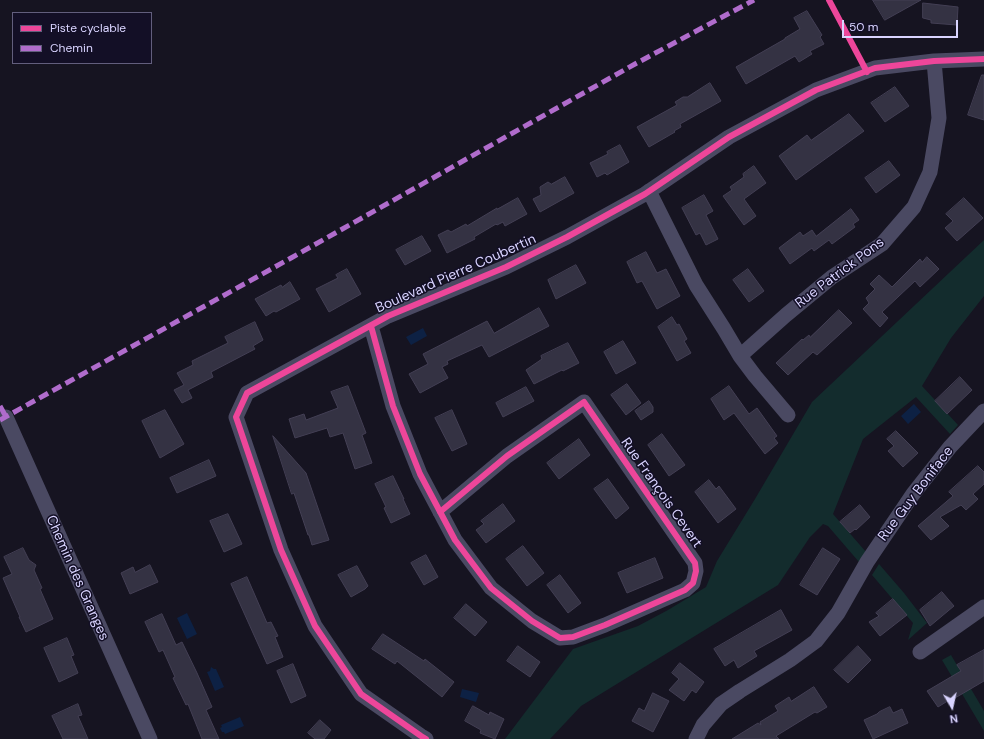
<!DOCTYPE html>
<meta charset="utf-8">
<style>
body{margin:0}
#map{position:relative;width:984px;height:739px;overflow:hidden;background:#161421;font-family:"DM Sans",sans-serif}
canvas{display:block}
.legend{position:absolute;left:12px;top:12px;width:140px;height:52px;box-sizing:border-box;background:#130f26;border:1px solid #625e7d;margin:0;padding:5px 7px;list-style:none;font-size:12px;color:#d9d4ff}
.legend li{display:flex;align-items:center;gap:8px;height:20px}
.legend b{width:20px;border:1px solid #625e7d}
.north{position:absolute;left:932px;top:687px;width:40px;height:40px;-webkit-text-stroke:3px #130f26;paint-order:stroke;rotate:171deg;font-size:11px;font-weight:700;line-height:16px;text-align:center;color:#d9d4ff}
.north::after{content:'';display:block;margin:auto;width:14px;height:18px;background:#d9d4ff;clip-path:polygon(50% 0,100% 100%,50% 72%,0 100%)}
.scale{position:absolute;left:842px;top:20px;width:116px;height:18px;box-sizing:border-box;border:2px solid #d9d4ff;border-top:0;padding-left:5px;font-size:12px;line-height:14px;white-space:nowrap;color:#d9d4ff;-webkit-text-stroke:3px #130f26;paint-order:stroke}
</style>
<div id="map">
<canvas width="984" height="739"></canvas>
<ul class="legend">
<li><b style="height:5px;background:#ed469a"></b>Piste cyclable</li>
<li><b style="height:5px;background:#b06ccc"></b>Chemin</li>
</ul>
<div class="north">N</div>
<div class="scale">50 m</div>
</div>
<script>
const g = document.querySelector('canvas').getContext('2d');
g.lineJoin = 'round';
function fillPath(path, color) { g.fillStyle = color; g.fill(path, 'evenodd'); }
function strokePath(path, color, width, dash) { g.strokeStyle = color; g.lineWidth = width; g.lineCap = dash ? 'butt' : 'round'; g.setLineDash(dash || []); g.stroke(path); }
function write(font, color, halo, rows, align = 'center') {
  g.font = font + ' "DM Sans",sans-serif'; g.lineWidth = 3; g.setLineDash([]); g.textBaseline = 'middle'; g.strokeStyle = halo; g.fillStyle = color; for (const [text, x, y, turn = 0] of rows) {
    g.save(); g.translate(x, y); g.rotate((+turn || 0) * Math.PI / 180); g.textAlign = isNaN(turn) ? turn : align; if (halo) g.strokeText(text, 0, 0); g.fillText(text, 0, 0); g.restore();
  }
}
const green = new Path2D(`
 M984,240V296L951,338L922,386L958,425L950,434L916,397L863,439L833,514L866,552L859,562L828,526L823,524L810,537L778,585L581,706L550,739H505L573,649L638,626L668,610L706,587L717,561L755,499L812,402Z
 M879,564L904,593L927,623L908,640L913,623L872,575Z
 M951,655L984,711V731L942,660Z`);
const water = new Path2D(`
 M423,328L427,336L411,345L406,337Z
 M914,404L921,412L908,424L901,416Z
 M187,613L197,634L187,639L177,618Z
 M211,667L214,669H216L224,687L215,691L207,672L210,671Z
 M462,689L479,693L476,702L460,697Z
 M240,717L244,726L225,734L224,732H222L220,728L222,727L221,725Z`);
const building = new Path2D(`
 M873,0H921L885,20Z
 M923,3L958,7L957,25L931,23V20L923,18Z
 M807,11L822,35L820,37L824,44L810,51L812,54L799,62L795,56L746,84L736,67L785,39V38L800,29L794,18Z
 M982,75H984V120L968,115Z
 M710,83L721,101L680,124L681,127L674,131L675,132L649,147L637,127L677,105L675,102L683,97H687Z
 M895,87L909,106L885,122L871,103Z
 M849,114L864,131L796,180L779,156L807,135L811,140Z
 M620,145L629,162L607,175L605,173L597,177L590,163L608,154L607,152Z
 M889,161L900,175L876,193L865,178Z
 M754,166L766,183L744,199L756,216L744,225L723,196L732,190L730,187L744,177L743,174Z
 M565,177L574,193L540,212L533,199L541,195L540,187L548,182L551,184Z
 M704,195L713,211L706,215L718,239L706,245L700,233L696,235L682,208Z
 M518,198L527,214L505,226L503,222L497,225L496,224L474,237L475,239L447,253L438,235L448,230L451,232L466,224L467,226L497,208V209Z
 M964,198L983,218L957,241L945,228L953,221L946,214Z
 M851,209L859,220L853,224L855,227L832,244L829,240L814,251L812,248L790,264L779,248L800,232L803,236L812,230L816,236Z
 M422,236L431,251L405,265L396,250Z
 M646,252L657,273L666,269L680,296L657,309L642,281L637,283L627,262Z
 M927,257L939,269L920,287L915,281L882,312L888,318L880,327L863,309L869,303L866,298L875,289L870,284L879,275L892,287L920,259L922,262Z
 M576,265L586,283L556,299L548,280Z
 M347,269L361,294L329,312L316,289L338,278L336,275Z
 M748,269L764,291L749,302L733,280Z
 M290,282L300,299L276,312L274,311L266,316L255,299L281,285L282,287Z
 M539,308L549,326L489,357L482,345L447,361L448,364L442,367L448,378L420,393L409,374L428,364L423,354L487,321L494,333Z
 M839,310L852,323L817,355L813,352L788,375L776,363L802,339L803,340L809,335L810,337Z
 M672,317L677,325L679,324L687,339L684,341L691,353L677,361L658,327Z
 M255,322L263,340L253,346L255,349L211,372L213,377L188,390L192,398L182,403L174,390L184,385L177,373L193,365L192,361L228,343L225,337Z
 M623,341L636,363L616,374L604,352Z
 M568,343L579,363L563,371L562,370L534,384L526,370L542,359L541,356Z
 M960,377L972,390L947,414L935,401Z
 M627,384L641,403L626,415L611,395Z
 M348,386L366,433L362,435L372,463L355,469L343,433L330,437L327,428L295,438L289,419L304,414L306,420L338,408L331,392Z
 M729,386L749,414L757,408L777,436L774,438L778,443L765,454L734,413L724,420L711,399Z
 M526,387L534,401L503,417L496,403Z
 M649,401L653,407V412L641,420L635,411Z
 M165,410L184,444L160,458L142,421Z
 M452,410L467,444L452,451L435,418Z
 M896,431L918,453L903,467L888,451L894,446L887,439Z
 M662,434L685,465L669,476L648,445Z
 M273,436L306,473L329,540L312,545L309,535H308L294,493L292,494Z
 M579,439L590,455L559,479L547,463Z
 M209,460L216,476L177,493L170,478Z
 M978,466L984,472V484L973,494L978,499L966,510L961,505L940,517L949,526L931,540L918,526L953,496L949,492Z
 M393,476L404,499H403L410,514L391,523L384,508L386,507L375,484Z
 M608,479L629,508L616,519L594,489Z
 M709,480L716,489L719,486L736,509L718,523L695,492Z
 M503,504L515,521L486,543L476,530L484,524L481,521Z
 M860,505L870,517L856,530L855,529L850,533L840,522Z
 M228,514L242,544L224,552L210,521Z
 M523,546L544,573L527,586L506,559Z
 M23,548L29,560L36,565L34,570L42,588L40,589L53,619L26,632L19,617H20L3,578L12,574L4,557Z
 M823,548L840,559L817,595L800,585Z
 M426,555L438,577L424,585L411,563Z
 M655,558L663,578L627,593L618,573Z
 M150,565L158,582L130,594L121,573L133,567L135,572Z
 M357,566L368,586L365,589L351,597L338,575Z
 M560,575L581,603L568,613L547,585Z
 M247,577L267,623L271,622L278,636L275,637L283,657L267,664L231,584Z
 M942,592L954,606L930,626L920,610Z
 M893,599L907,615L880,636L869,622L879,616L876,613Z
 M466,604L487,622L475,636L454,618Z
 M781,610L792,630L754,651L757,656L738,668L734,660L725,666L714,649Z
 M162,614L176,645L182,642L197,673L212,707L206,710L219,739H202L188,704L186,705L173,678L175,677L163,650L159,652L145,622Z
 M383,634L424,661L425,659L454,682L442,697L397,661L395,664L372,649Z
 M67,638L74,655L71,656L78,673L59,682L44,648Z
 M518,646L540,662L530,677L507,661Z
 M858,646L871,660L848,683L834,670Z
 M984,650V681L955,698L954,697L938,707L927,691L961,671L957,665Z
 M680,663L704,682L696,693L692,690L684,701L669,690L679,679L672,673Z
 M293,664L306,696L291,703L277,671Z
 M814,687L827,707L817,713L815,712L776,736L779,739H732L758,723L761,725L760,722L778,711L775,706L789,697L791,701Z
 M653,693L669,701L653,732L632,721L639,708L644,711Z
 M78,704L82,715L78,716L88,739H63L52,716Z
 M473,706L489,715L490,712L504,719L495,739L480,733L481,730L465,721Z
 M890,707L893,713L902,709L908,723L873,739L864,720L877,714L879,712Z
 M320,720L331,730L324,739H315L308,733Z`);
const street = new Path2D(`
 M649,191L696,285L724,329L740,356L755,376L788,415
 M371,326L393,406L420,474L455,540L491,588L532,621L560,638L573,637L605,625L685,590L693,583L696,571L695,563L584,402L507,456L440,512
 M740,356L786,315L832,277L882,244L914,207L930,172L939,118L934,61
 M6,417L150,739
 M920,652L984,607
 M426,739L421,736L361,694L315,626L281,550L236,417L247,393L388,316L506,267L567,237L645,194L729,137L816,90L875,68L934,61L984,59
 M696,739L703,725L721,704L740,691L790,660L816,641L838,613L867,562L913,494L950,447L984,411`);
const quiet = new Path2D(`
 M0,406L6,417
 M0,420L291,258L635,64L754,0`);
const cycleway = new Path2D(`
 M829,0L867,72
 M371,326L393,406L420,474L455,540L491,588L532,621L560,638L573,637L605,625L685,590L693,583L696,571L695,563L584,402L507,456L440,512
 M426,739L421,736L361,694L315,626L281,550L236,417L247,393L388,316L506,267L567,237L645,194L729,137L816,90L875,68L934,61L984,59`);
const streetNames = [
 ["Rue Patrick Pons",840,273,-37],
 ["Boulevard Pierre Coubertin",456,274,-24],
 ["Rue François Cevert",661,493,55],
 ["Rue Guy Boniface",916,494,-53],
 ["Chemin des Granges",77,578,66]
];
fillPath(green, '#132c2d');
fillPath(water, '#0d2144');
fillPath(building, '#343243');
strokePath(building, '#433f54', 1);
strokePath(street, '#4a4962', 15);
strokePath(quiet, '#b06ccc', 5, [10, 5]);
strokePath(cycleway, '#ed469a', 6);
write('14px', '#d9d4ff', '#130f26', streetNames);
</script>
